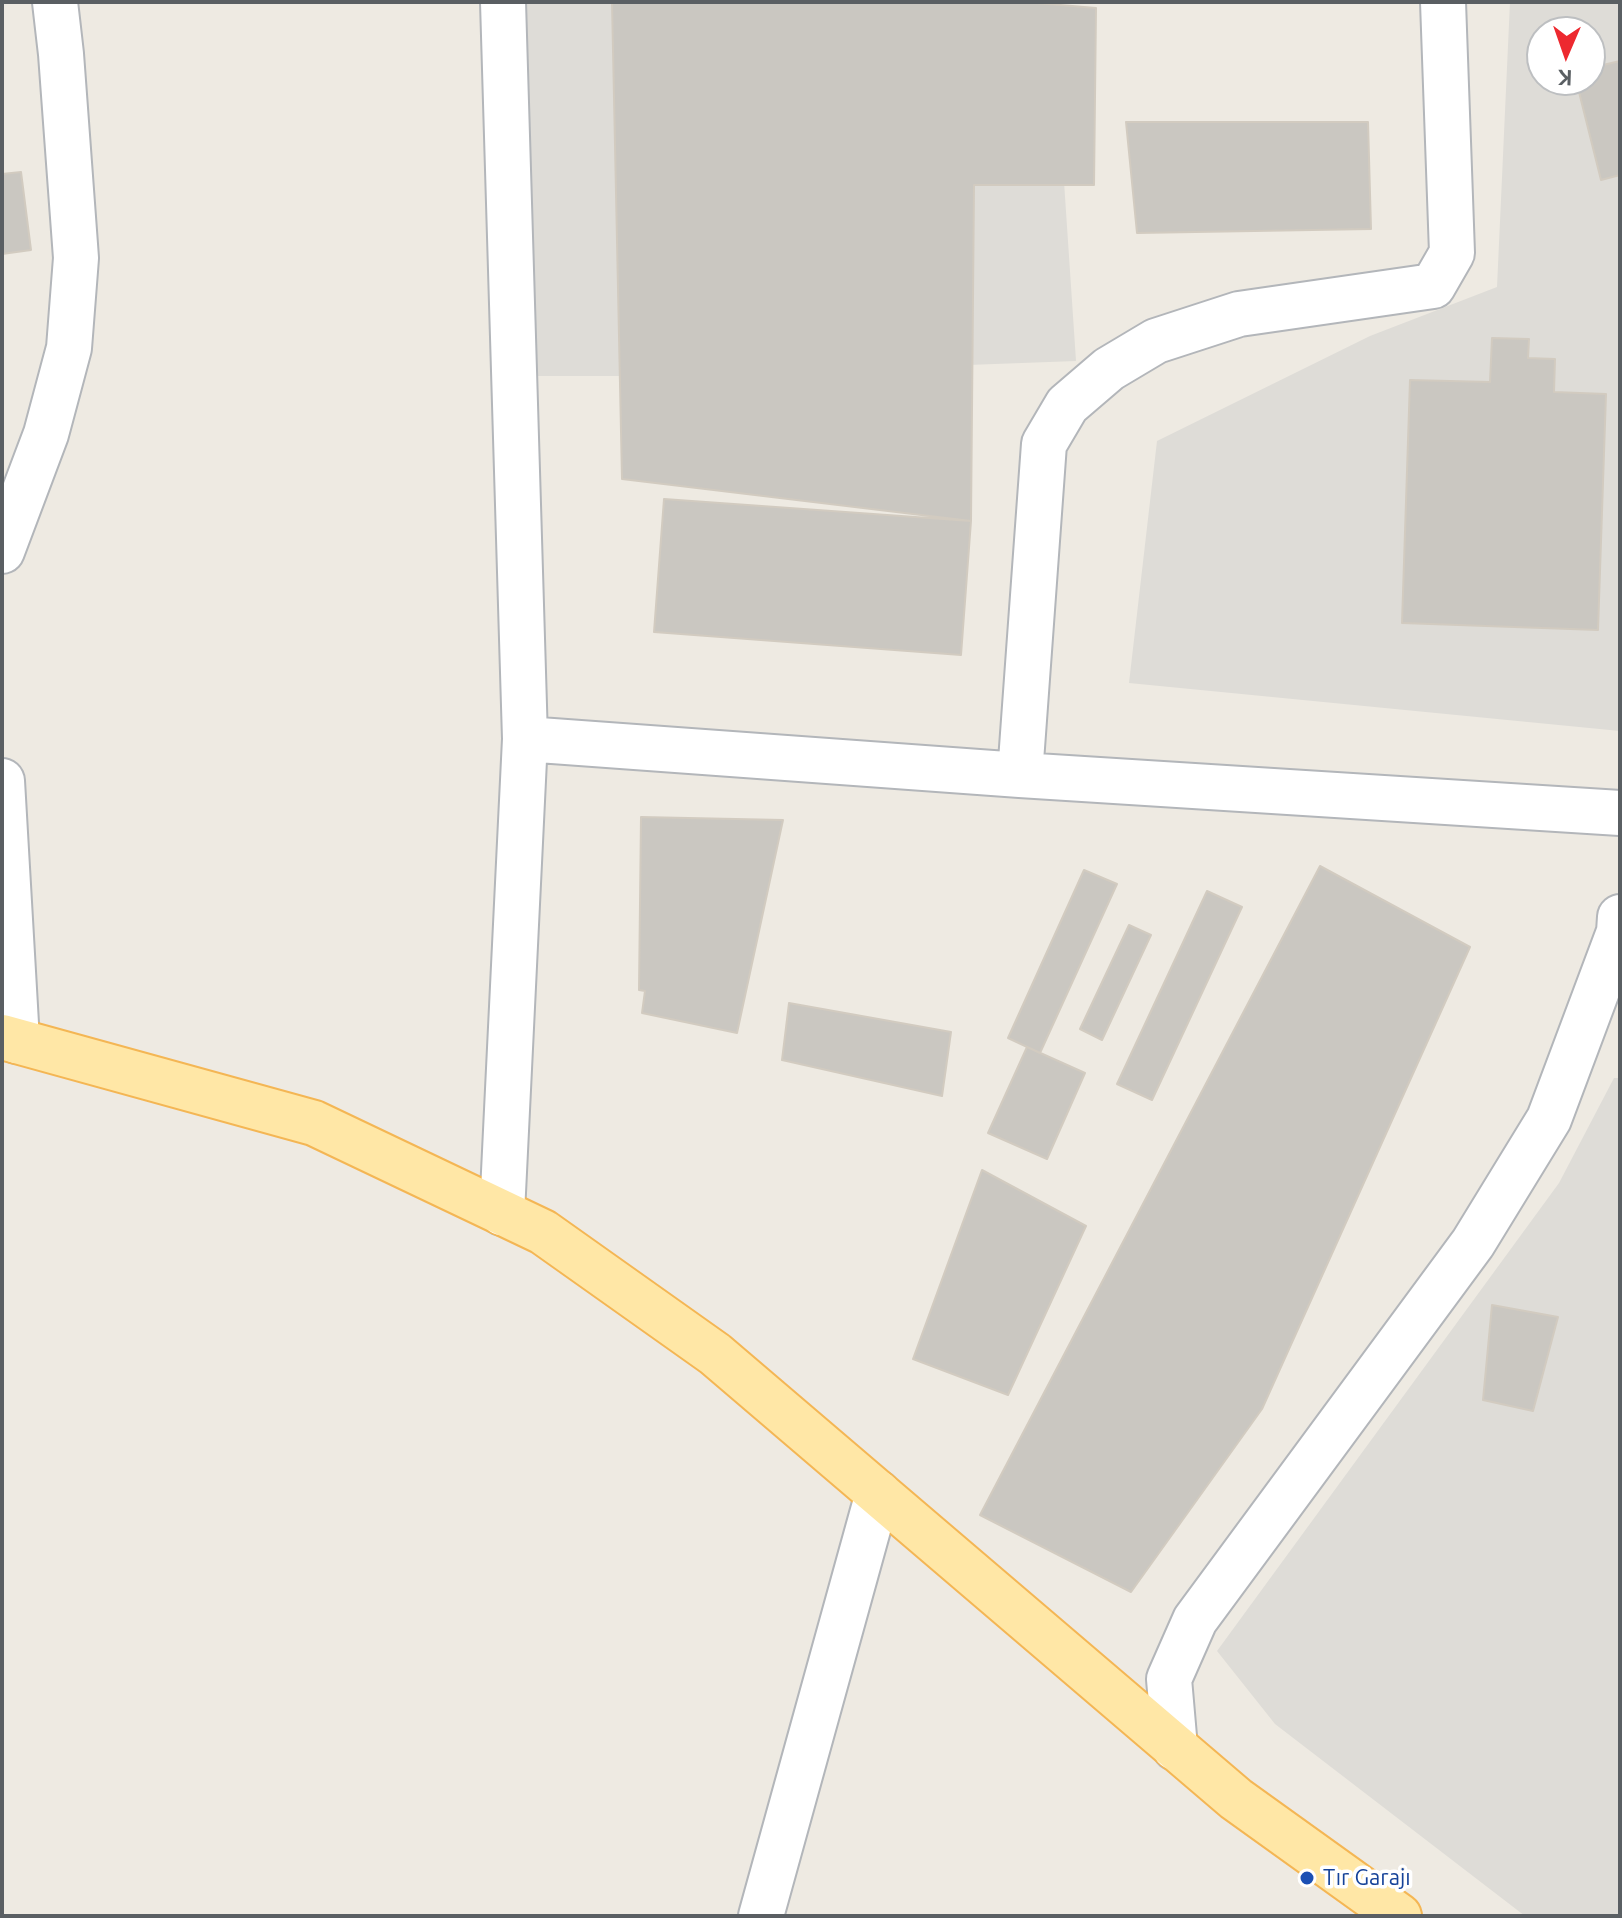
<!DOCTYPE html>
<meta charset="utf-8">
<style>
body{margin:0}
#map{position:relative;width:1622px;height:1918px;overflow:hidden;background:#eeeae2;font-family:Ubuntu,sans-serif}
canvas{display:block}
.frame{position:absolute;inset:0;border:4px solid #5a5f63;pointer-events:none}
.north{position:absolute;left:1526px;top:16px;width:80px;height:80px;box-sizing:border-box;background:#fff;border:2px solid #bdbfc1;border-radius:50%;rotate:182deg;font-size:22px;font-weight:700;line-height:32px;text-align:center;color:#5a5f63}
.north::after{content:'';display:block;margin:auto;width:28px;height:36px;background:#ed292f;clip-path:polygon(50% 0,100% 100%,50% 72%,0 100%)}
</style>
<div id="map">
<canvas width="1622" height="1918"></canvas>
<div class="frame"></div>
<div class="north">K</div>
</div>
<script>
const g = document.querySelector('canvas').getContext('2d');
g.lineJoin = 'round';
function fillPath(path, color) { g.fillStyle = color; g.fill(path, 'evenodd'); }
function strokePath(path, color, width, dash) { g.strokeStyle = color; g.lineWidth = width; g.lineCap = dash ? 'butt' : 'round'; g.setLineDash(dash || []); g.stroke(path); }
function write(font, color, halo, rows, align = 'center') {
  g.font = font + ' Ubuntu,sans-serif'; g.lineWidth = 7; g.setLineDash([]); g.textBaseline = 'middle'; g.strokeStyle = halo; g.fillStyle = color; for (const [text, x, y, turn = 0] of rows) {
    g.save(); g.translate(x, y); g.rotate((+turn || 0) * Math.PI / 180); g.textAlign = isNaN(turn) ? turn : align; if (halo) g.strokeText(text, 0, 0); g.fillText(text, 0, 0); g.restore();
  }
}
const industrial = new Path2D(`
 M498,2H1052L1076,361L670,376H511Z
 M1510,2H1620V731L1129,683L1157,441L1370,336L1497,287ZM1542,32H1590V80H1542Z
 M1614,1078H1620V1916H1525L1275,1724L1217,1651L1559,1183Z`);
const building = new Path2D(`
 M612,2H1025L1096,8L1094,185H974L971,521L622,479Z
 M1620,61V175L1601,180L1576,80H1590V68Z
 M1126,122H1368L1371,229L1137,233Z
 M21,172L31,250L2,254V174Z
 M1492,338L1529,339L1528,358L1555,359L1554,392L1606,394L1598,630L1402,623L1410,380L1490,382Z
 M664,499L971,521L961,655L654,632Z
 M641,817L783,820L737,1033L642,1013L645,991L639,990Z
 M1320,866L1470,947L1262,1409L1131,1592L980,1515Z
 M1084,870L1117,884L1040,1053L1008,1038Z
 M1207,891L1242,907L1152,1100L1117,1084Z
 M1129,925L1151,935L1102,1040L1080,1029Z
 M789,1003L951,1032L942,1096L782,1060Z
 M1027,1047L1085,1073L1047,1159L988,1133Z
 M982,1170L1086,1226L1008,1395L913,1359Z
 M1492,1305L1558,1317L1533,1411L1483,1400Z`);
const minor = new Path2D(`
 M2,551L46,434L69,348L76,258L61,54L55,2
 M525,739L1020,775L1620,813
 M1020,775L1044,444L1067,405L1109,369L1156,341L1239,314L1433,286L1452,253L1443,2
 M2,781L17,1041
 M502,1213L525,739L503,2
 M1175,1748L1169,1679L1195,1620L1473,1243L1549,1119L1619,932L1620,917
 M761,1916L878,1493`);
const major = new Path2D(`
 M2,1037L314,1123L543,1232L715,1354L1236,1799L1399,1916`);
const markers = [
 [1307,1878,8,"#1a4fb4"]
];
const transitNames = [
 ["Tır Garajı",1323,1878]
];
fillPath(industrial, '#dedcd7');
fillPath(building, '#cac7c1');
strokePath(building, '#d2cbc0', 2);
strokePath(minor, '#b3b6ba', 48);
strokePath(major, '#f4b654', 48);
strokePath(minor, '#fff', 44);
strokePath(major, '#ffe7a6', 44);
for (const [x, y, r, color] of markers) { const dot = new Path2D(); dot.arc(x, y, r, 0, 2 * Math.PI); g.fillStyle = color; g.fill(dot); strokePath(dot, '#fff', 3); }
write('22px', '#164399', '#fff', transitNames, 'left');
</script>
